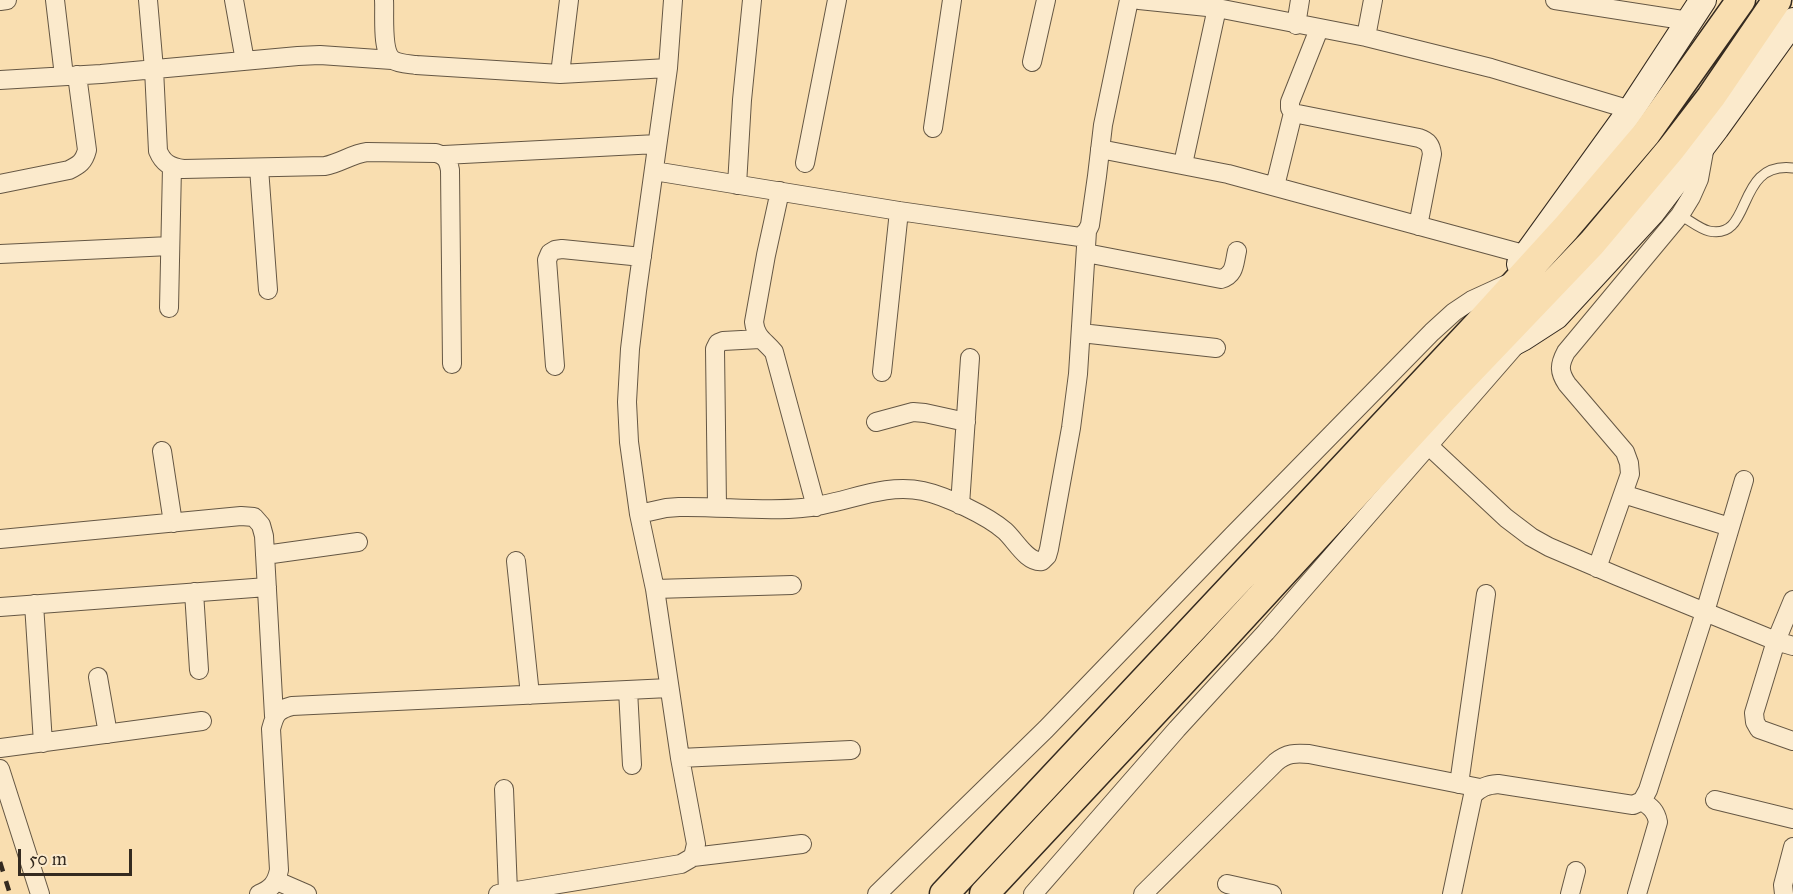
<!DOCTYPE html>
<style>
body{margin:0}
#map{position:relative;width:1793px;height:894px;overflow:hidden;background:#f9deb0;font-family:"IM FELL Great Primer",serif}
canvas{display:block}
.scale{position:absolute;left:18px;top:849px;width:114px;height:27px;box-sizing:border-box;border:3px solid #342a20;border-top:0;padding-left:8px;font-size:18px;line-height:21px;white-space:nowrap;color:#342a20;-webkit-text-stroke:4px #fbeacc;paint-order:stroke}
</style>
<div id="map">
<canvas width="1793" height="894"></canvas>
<div class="scale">50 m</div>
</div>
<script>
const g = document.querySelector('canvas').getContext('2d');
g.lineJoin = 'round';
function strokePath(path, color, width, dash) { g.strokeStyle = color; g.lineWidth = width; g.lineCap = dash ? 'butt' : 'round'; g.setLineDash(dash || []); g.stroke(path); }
const service = new Path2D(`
 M1680,215C1689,220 1700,229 1709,231C1754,241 1734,161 1793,168`);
const minor = new Path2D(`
 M55,0L64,76
 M148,0L154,69L158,151C163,163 170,167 183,169L325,166C340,163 352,154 367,152L436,153C446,156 448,160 450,170L452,364
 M234,0L245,61
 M384,0C385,13 381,52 393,60C399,64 410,64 416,65L560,74L668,68
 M1139,0L1217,8L1366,37L1491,68L1631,110
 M1555,0L1689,21
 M0,1L7,0
 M1296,25L1300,0
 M1319,29L1290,102V108L1293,113L1419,138C1428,141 1431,145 1432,154L1418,226
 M1366,37L1373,0
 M1032,62L1046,0
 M560,74L569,0
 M0,80L101,74L298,56L320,55L392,60
 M933,128L952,0
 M1100,149L1228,174L1527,255
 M444,155L657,144
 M805,163L837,0
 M1183,164L1217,8
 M259,168L268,290
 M654,171L899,211L1080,237L1087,231L1090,225L1097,176L1103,125L1129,0
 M0,184L69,170C79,165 84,162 87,150L77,75
 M737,185L742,100L752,0
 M1275,186L1293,113
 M780,191L766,255L754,322C756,338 764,340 774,352L816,507
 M1086,253L1221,279C1235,275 1234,264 1237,251
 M0,254L170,246
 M169,308L172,167
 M1081,333L1216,348
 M555,366L547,260L550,253L555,250L562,249L642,257
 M882,372L899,211
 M876,422L913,412L925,413L966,422
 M1429,446L1506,518L1531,537L1549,547L1617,576L1776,641L1793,646
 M162,451L173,523
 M1623,494L1730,527
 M960,505L970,358
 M717,506L715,349L718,343L723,341L760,339
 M639,514L666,508L679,507C719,506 763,512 802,508C843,505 882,482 923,491C946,496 988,516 1005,531C1016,541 1027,563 1042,561L1047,556L1049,549L1071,428L1078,374L1087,231
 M0,539L241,516L254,517L261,525L264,536L274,716
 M265,555L358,542
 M516,561L530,695
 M1597,568L1630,474L1629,463L1625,452L1567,384C1559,372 1559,365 1566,352L1680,215L1691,197L1699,179L1705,146
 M655,589L792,585
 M194,592L199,670
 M1793,600L1776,641L1754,713L1755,722L1759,729L1793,741
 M34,604L43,743
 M0,607L267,587
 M98,677L108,734
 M628,690L632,765
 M0,748L202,721
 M680,758L851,750
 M0,769L40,894
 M1459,784L1486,594
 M504,789L508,892
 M1715,800L1793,819
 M693,857L802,844
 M277,881L307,894
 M1227,884L1272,894
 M259,894C271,889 276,884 279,870L271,729C275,714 277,710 292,706L669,688
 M498,894L681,864L693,857L696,844L680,758L655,589L639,514L629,442L627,402L630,349L637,291L668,68L673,0
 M877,894L1046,729L1232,536L1432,332L1454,312L1472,300L1507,284
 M1033,894L1177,729L1266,632L1515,346
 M1143,894L1276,762C1287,753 1295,753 1309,754L1480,788
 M1452,894L1473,795C1481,787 1487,785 1498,784L1633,805L1642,801L1648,790L1705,612L1744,480
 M1570,894L1576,871
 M1637,894L1658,822C1656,811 1651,807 1642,801
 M1784,894L1783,885L1793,847`);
const secondary = new Path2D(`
 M1520,264L1631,110L1703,0
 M1490,355L1522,338L1556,316L1651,213L1716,128L1793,21`);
const trunk = new Path2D(`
 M944,894L1483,319L1566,228L1646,134L1741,0
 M984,894L1213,649L1442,400L1592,243L1671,149L1711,97L1777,0`);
const rail = new Path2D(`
 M0,862L10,894`);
strokePath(service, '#655744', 11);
strokePath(minor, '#655744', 20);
strokePath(secondary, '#342a20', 28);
strokePath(trunk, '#342a20', 31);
strokePath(service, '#fbeacc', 9);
strokePath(minor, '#fbeacc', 18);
strokePath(secondary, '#fbeacc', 26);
strokePath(trunk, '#f9deb0', 28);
strokePath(rail, '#342a20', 4.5, [10, 10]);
</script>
